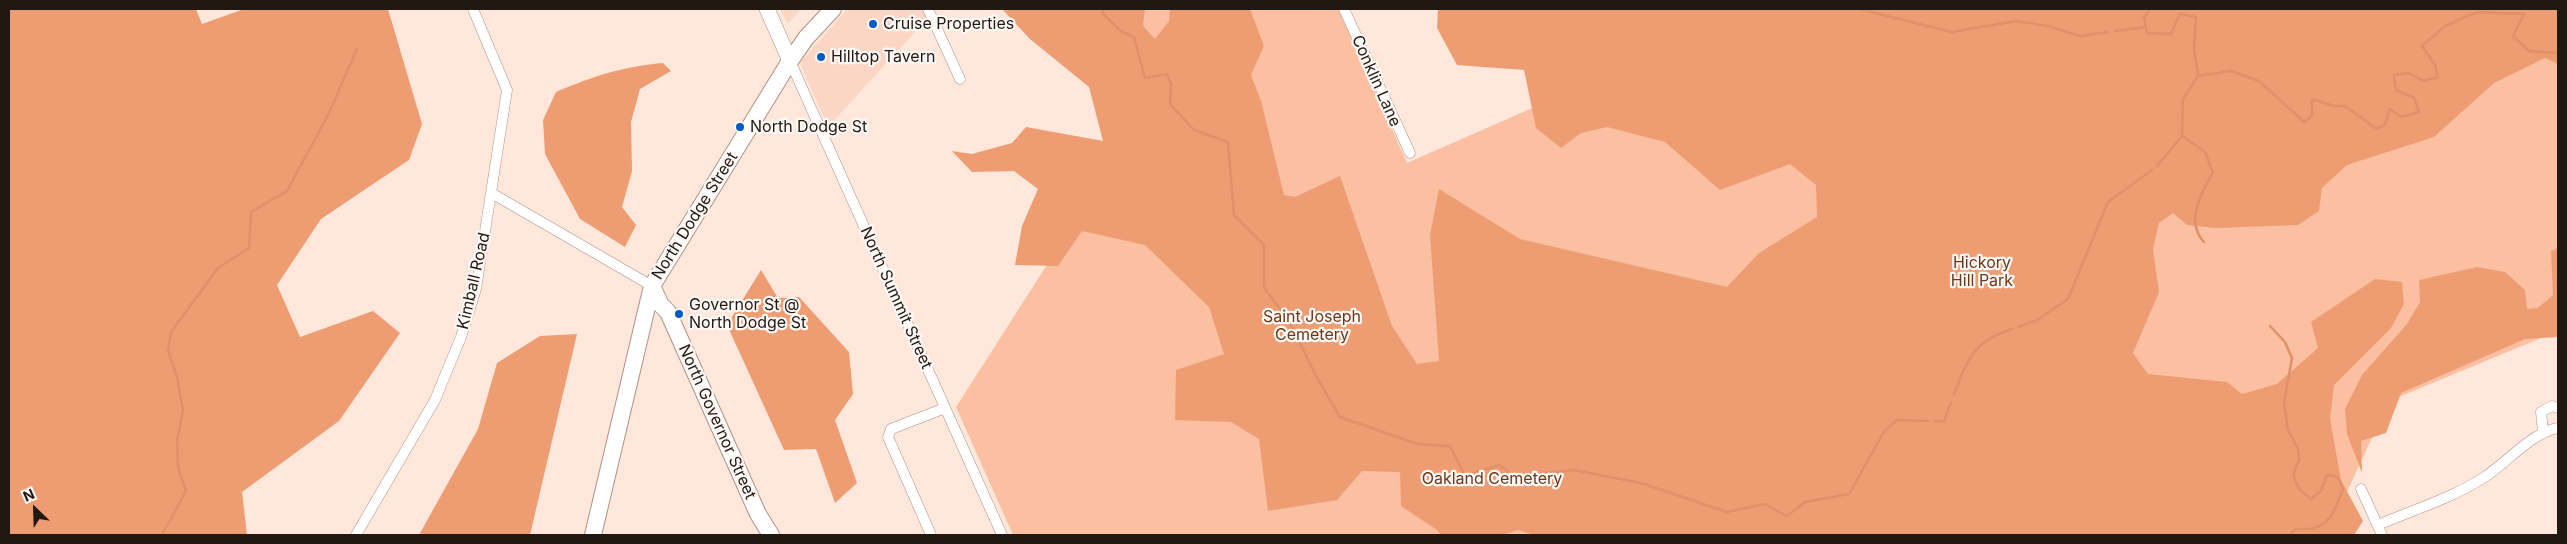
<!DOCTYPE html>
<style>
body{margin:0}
#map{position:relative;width:2567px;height:544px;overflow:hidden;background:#ffe7db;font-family:Inter,sans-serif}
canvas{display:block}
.frame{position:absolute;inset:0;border:10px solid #221812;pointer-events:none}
.north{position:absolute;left:10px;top:484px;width:50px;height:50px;-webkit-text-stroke:4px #fef8f5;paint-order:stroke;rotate:336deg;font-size:14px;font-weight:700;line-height:20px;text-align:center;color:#221812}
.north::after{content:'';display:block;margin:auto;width:18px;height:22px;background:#221812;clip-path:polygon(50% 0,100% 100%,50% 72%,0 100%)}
</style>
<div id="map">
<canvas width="2567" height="544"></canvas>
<div class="frame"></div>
<div class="north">N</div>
</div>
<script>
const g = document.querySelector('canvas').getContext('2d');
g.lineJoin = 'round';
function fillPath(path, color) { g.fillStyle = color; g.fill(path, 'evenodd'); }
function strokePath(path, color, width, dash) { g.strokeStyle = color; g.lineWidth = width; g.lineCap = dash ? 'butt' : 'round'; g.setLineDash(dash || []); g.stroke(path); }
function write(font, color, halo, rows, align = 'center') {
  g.font = font + ' Inter,sans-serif'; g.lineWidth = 4.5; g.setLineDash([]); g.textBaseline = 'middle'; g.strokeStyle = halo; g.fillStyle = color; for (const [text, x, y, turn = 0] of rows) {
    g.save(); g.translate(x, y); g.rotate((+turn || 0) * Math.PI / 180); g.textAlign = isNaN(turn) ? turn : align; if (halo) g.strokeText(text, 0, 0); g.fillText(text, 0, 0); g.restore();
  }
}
const built = new Path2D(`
 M780,9H801L788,24Z
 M847,9H936L828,127L800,63Z`);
const green = new Path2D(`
 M1048,9H1338L1407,163L1758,9H2558V331L2389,401L2327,535H1013L956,407L1075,221L1189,231Z`);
const forest = new Path2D(`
 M9,9H196L202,24L244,9H388L422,124L409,160L321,219L277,285L300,337L373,311L400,333L339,421L242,492L247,535H9Z
 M1002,9H1145L1143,26L1155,39L1169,21L1170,9H1250L1264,46L1251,75L1261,101L1284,195L1295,197L1340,176L1392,326L1417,364L1439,361L1430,235L1439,189L1520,239L1727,287L1759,253L1817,217L1816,185L1790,164L1720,190L1665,142L1607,127L1581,133L1561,148L1536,128L1524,70L1457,65L1437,28L1438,9H2558V64L2545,58L2494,83L2434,137L2347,165L2322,188L2319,211L2298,225L2216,228L2187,225L2173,213L2159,223L2153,249L2159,292L2133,353L2148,374L2227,382L2242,394L2277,384L2318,348L2311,322L2375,279L2402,282L2404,304L2391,328L2334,385L2330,419L2341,480L2363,521L2354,535H1534L1518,530L1503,535H1441L1437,530L1401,506L1400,472L1362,471L1337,500L1268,511L1259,439L1231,422L1175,420L1176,370L1224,354L1209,307L1145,245L1082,231L1058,266L1015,265L1022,226L1038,189L1014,171L972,172L952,151L972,154L1012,143L1026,127L1103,141L1089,87L1030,39Z
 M663,63L671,71L640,89L631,122L632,171L622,207L636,225L625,247L580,219L545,154L543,120L556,92C594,76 621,67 663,63Z
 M2558,248V337L2525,339L2401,393L2386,433L2361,441L2362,473L2347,434L2345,409L2362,375L2407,324L2420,302L2419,280L2477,267L2505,272L2525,290L2527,309L2538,308L2553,295L2551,251Z
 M761,270L778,298L799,297L849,352L853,394L835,420L857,483L835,503L816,449L784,450L727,325Z
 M577,334L530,535H419L478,429L497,363L540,336Z`);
const stream = new Path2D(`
 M1104,9L1102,13L1121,31L1134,37L1145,78L1167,74L1171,84L1170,104L1194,130L1228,142L1234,215L1264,245V288L1288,319L1316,376L1340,417L1418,444L1450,446L1465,476L1499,465L1515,476L1574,470L1641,483L1727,512L1764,504L1787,516L1805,502L1849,494L1884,432L1897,420L1928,421
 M1859,9L1952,32L2016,21L2048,26L2080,36L2108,32
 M2151,9L2144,17L2147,33L2171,34L2180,14L2196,17L2194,49L2198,75
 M2115,31L2146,27
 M2157,166L2182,136
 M2204,242C2185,222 2201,193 2213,173L2205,152L2182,136L2183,99L2198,76L2231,71L2259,81L2304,122L2312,116V99L2334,106H2345L2377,129L2385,124L2390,109L2401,117L2419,112L2414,98L2396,90L2394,75L2408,73L2424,81L2438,77L2435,65L2422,46L2445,26L2477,12L2524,14L2513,36L2529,51L2558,53
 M2270,326L2285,342L2292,358L2284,403L2288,430L2298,449L2299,460L2293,475L2299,489L2311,499L2321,491L2327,475C2338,474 2340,480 2343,489C2332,517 2328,532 2295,529L2290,535
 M2018,327L2037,320L2068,299L2108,202L2152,170
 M1954,394C1968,359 1972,342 2012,329
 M1935,421H1944L1951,402
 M162,535L186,491L178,467L177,441L183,410L177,377L168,351L171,332L218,268L249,248L251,212L287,191L328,115L357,49`);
const street = new Path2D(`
 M928,9L960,79
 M1344,9L1410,153
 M790,61L1002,535
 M493,194L652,286
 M2543,431L2541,412L2552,406L2558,408
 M2361,489L2382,535
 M2378,525C2413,510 2452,498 2483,478C2507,463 2532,432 2558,428
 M356,535L435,400L461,337L476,289L507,90L473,9
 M931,535L888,437L891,429L945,408`);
const secondary = new Path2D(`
 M767,9L790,61`);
const primary = new Path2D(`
 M652,286L661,305L668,312L758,514L771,535
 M593,535L652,286L790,61L806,38L833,9`);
const markers = [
 [873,24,5,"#005bc4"],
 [821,57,5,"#005bc4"],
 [740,127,5,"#005bc4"],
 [679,314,5,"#005bc4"]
];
const poiNames = [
 ["Cruise Properties",883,24],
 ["Hilltop Tavern",831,57],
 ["North Dodge St",750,127],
 ["Governor St @",689,305],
 ["North Dodge St",689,323]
];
const streetNames = [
 ["Conklin Lane",1376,81,66],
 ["North Dodge Street",695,216,-58],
 ["Kimball Road",474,281,-77],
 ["North Summit Street",896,298,66],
 ["North Governor Street",717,422,66]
];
const parkNames = [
 ["Hickory",1982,263],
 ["Hill Park",1982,281],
 ["Saint Joseph",1312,317],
 ["Cemetery",1312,335],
 ["Oakland Cemetery",1492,479]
];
fillPath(built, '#fcd6c4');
fillPath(green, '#fbbfa1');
fillPath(forest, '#ee9d73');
strokePath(stream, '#e19168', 2.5);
strokePath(street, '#ae9284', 11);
strokePath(secondary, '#ae9284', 16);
strokePath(primary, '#ae9284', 18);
strokePath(street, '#fff', 10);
strokePath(secondary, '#fff', 15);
strokePath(primary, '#fff', 16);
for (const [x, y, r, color] of markers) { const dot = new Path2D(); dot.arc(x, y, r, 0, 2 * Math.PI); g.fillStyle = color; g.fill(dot); strokePath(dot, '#fef8f5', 2); }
write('16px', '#221812', '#fef8f5', poiNames, 'left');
write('16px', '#221812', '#fef8f5', streetNames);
write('16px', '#6b371a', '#fef8f5', parkNames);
</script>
